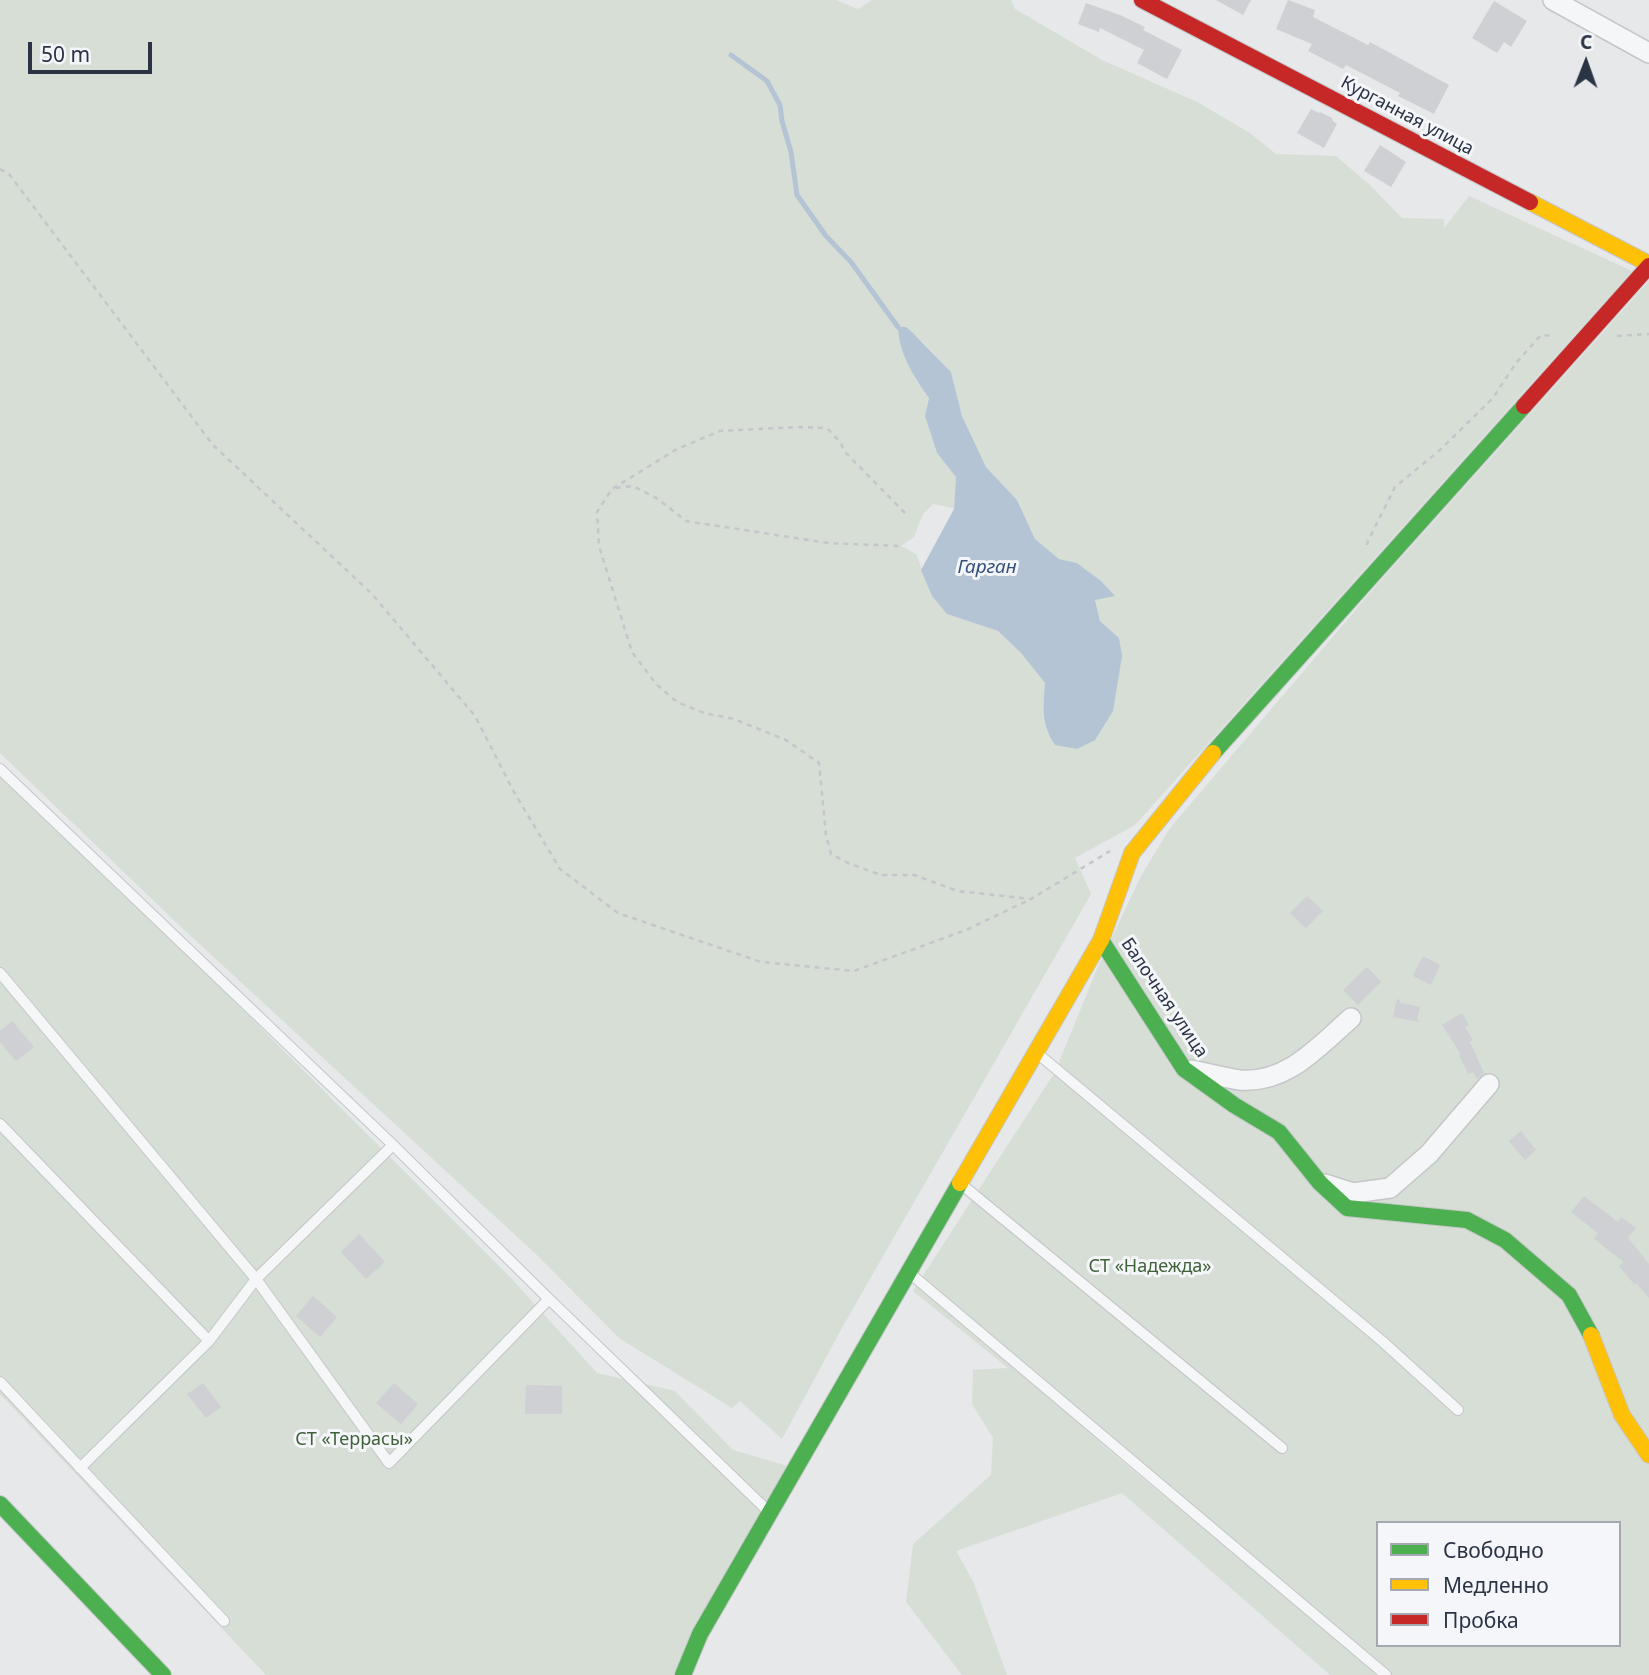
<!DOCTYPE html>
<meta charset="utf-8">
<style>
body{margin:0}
#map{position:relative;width:1649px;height:1675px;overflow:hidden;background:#e6e8ea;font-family:"Noto Sans",sans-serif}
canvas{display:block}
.legend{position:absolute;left:1376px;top:1521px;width:245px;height:126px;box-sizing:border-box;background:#f4f6f9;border:2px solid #a4a8b1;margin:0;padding:9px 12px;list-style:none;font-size:21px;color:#2b3445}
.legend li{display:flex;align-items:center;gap:14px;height:35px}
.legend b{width:35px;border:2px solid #a4a8b1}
.north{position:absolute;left:1551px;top:28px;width:70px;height:70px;-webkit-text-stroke:5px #f4f6f9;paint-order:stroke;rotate:1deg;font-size:19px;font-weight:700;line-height:28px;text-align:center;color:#2b3445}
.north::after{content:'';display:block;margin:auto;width:24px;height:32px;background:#2b3445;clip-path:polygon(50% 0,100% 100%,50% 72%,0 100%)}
.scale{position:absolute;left:28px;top:42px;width:124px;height:32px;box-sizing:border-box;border:4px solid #2b3445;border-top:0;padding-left:9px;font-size:21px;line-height:24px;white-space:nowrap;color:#2b3445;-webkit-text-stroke:5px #f4f6f9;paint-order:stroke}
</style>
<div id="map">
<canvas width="1649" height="1675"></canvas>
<ul class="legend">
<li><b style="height:9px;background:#4caf50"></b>Свободно</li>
<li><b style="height:9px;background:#ffc107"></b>Медленно</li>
<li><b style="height:9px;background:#c62828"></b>Пробка</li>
</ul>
<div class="north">С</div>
<div class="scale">50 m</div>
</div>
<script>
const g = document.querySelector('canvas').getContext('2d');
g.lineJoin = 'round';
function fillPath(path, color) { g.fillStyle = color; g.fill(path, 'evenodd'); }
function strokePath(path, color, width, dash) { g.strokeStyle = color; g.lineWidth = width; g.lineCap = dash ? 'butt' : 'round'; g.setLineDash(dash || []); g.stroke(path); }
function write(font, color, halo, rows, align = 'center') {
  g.font = font + ' "Noto Sans",sans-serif'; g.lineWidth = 6; g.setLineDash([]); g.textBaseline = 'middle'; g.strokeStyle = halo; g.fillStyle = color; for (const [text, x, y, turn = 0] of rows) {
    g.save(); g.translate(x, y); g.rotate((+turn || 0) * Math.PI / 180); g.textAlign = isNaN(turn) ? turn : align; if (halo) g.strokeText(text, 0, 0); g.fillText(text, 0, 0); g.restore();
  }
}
const green = new Path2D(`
 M0,0H836L858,9L872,0H1011L1015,9L1102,60L1197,102L1250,133L1276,154L1336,156L1372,187L1402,218L1444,219V228L1469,196L1632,271L1135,825L1075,858L1091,894L843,1326L782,1439L740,1401L732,1408L619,1338L538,1256L180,926L0,753ZM906,327L924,343L951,372L962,416L986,467L1017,500L1035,539L1059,559L1077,563L1101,581L1114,596L1095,599L1100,621L1119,638L1055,745C1041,725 1043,706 1045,683L1021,653L998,631L947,614L932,596L916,554L901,546L914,537L923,514L933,504L954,508L956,477L937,453L925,416L929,398L914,377Z
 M1649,281V1675H1390L1077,1424L1381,1675H1330L1122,1493L956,1551L973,1581L1007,1675H962L906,1602L913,1544L991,1475L993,1438L972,1404L973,1370L1008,1368L913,1291L1055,1072L1097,969L1141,876L1170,828L1376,586ZM1378,1523H1619V1645H1378Z
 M0,767L510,1277L597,1373L675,1391L733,1450L791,1467L677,1675H266L0,1394Z`);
const water = new Path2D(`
 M898,327H906L913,333L951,372L962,416L986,467L1017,500L1035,539L1059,559L1077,563L1101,581L1115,596L1095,600L1100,621L1119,638L1122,656L1113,711L1095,740L1077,749L1055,745C1041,725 1043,706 1045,683L1021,653L998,631L947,614L932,596L921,570L954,509L956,477L937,453L925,416L929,398C914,377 899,354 898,327Z`);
const stream = new Path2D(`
 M731,55L767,81L780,105L782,121L791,152L797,195L826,236L851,262L898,327`);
const building = new Path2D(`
 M1216,0H1251L1243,15Z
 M1288,0L1315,10L1313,17L1368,45L1370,42L1449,85L1434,114L1398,96L1400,93L1346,65L1343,69L1308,51L1312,44L1276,29Z
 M1494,1L1527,21L1511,47L1504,42L1497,53L1472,38Z
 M1086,3L1120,15L1145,27L1143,30L1182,50L1167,79L1137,63L1144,50L1100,28L1099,32L1078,24Z
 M1311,109L1319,113L1320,112L1332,118L1333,121L1337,124L1324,148L1297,133Z
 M1380,145L1406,162L1391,187L1364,171Z
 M1307,896L1323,911L1306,928L1290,913Z
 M1423,956L1440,965L1431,985L1413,976Z
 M1367,967L1381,982L1358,1005L1343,990Z
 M1397,998L1401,1003L1420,1007L1417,1020L1420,1022L1393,1017Z
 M1462,1013L1469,1025L1465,1027L1473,1040L1470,1042L1484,1073L1477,1079L1473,1072L1468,1074L1459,1055L1461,1054L1442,1025Z
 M12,1021L34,1047L16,1061L0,1042V1031Z
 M1521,1131L1536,1150L1525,1160L1509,1141Z
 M1584,1196L1618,1222L1621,1217L1636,1228L1628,1238L1649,1264V1298L1636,1283L1634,1284L1619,1266L1624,1262L1594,1239L1598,1233L1571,1212Z
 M359,1234L385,1262L366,1279L341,1252Z
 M313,1296L337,1317L320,1337L296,1316Z
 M203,1383L221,1407L206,1418L187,1394Z
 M394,1383L418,1404L401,1424L376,1403Z
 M526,1385L562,1386V1414H525Z`);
const path = new Path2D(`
 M0,169L9,174L213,445L372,594L475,716L514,792L560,869L618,913L761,962L854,971L966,930L1031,899
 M1617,336L1649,334
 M616,488L633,486L658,499L686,521L828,543L901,546
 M905,513L844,451L841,443L827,428L798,427L720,431L677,449L612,489L597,512L599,546L632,652L656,684L677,702L704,713L734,719L786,740L819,763L826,835L831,854L848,863L881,875H914L958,891L1031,899L1110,851
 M1367,545L1368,541L1395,487L1440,450L1493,398L1516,363L1541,335L1555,336`);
const lane = new Path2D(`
 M0,769L393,1145L549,1299L767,1510
 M0,973L256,1279L389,1463L549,1299
 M1037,1053L1382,1341L1458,1410
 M0,1124L209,1341
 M961,1184L1282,1448
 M912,1275L1386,1675
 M0,1382L224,1621
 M80,1468L209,1341L256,1279L393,1145`);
const street = new Path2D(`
 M1553,0L1649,53
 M1192,1070C1208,1073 1224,1078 1240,1080C1287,1084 1319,1046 1351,1018
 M1325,1184L1353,1193L1390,1188L1429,1154L1489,1084`);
const fast = new Path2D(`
 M1213,753L1524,406
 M1101,940L1184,1069L1234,1105L1279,1132L1320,1183L1347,1208L1467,1220L1505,1240L1569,1295L1591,1335
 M0,1504L163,1675
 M683,1675L700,1634L960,1183`);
const slow = new Path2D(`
 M1530,202L1649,264
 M960,1183L1101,940L1132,853L1213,753
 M1591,1335L1622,1415L1649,1455`);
const jam = new Path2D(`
 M1142,0L1530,202
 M1524,406L1649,266`);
const streetNames = [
 ["Курганная улица",1407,116,28],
 ["Балочная улица",1164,998,56]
];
const parkNames = [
 ["СТ «Надежда»",1150,1267],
 ["СТ «Террасы»",354,1440]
];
const waterNames = [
 ["Гарган",987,568]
];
fillPath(green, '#d6ded6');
fillPath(water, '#b4c4d5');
strokePath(stream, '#b4c4d5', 5);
fillPath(building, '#ced0d3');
strokePath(lane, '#c4c6c8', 12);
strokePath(street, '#c4c6c8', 22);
strokePath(fast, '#c4c6c8', 18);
strokePath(slow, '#c4c6c8', 18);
strokePath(jam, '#c4c6c8', 18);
strokePath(path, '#c5c6ca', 2.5, [5, 5]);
strokePath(lane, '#f5f6f7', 10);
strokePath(street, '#f5f6f7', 19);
strokePath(fast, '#4caf50', 16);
strokePath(slow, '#ffc107', 16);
strokePath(jam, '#c62828', 16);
write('18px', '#2b3445', '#f4f6f9', streetNames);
write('18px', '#3f6138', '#f4f6f9', parkNames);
write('italic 19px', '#34527a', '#f4f6f9', waterNames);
</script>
